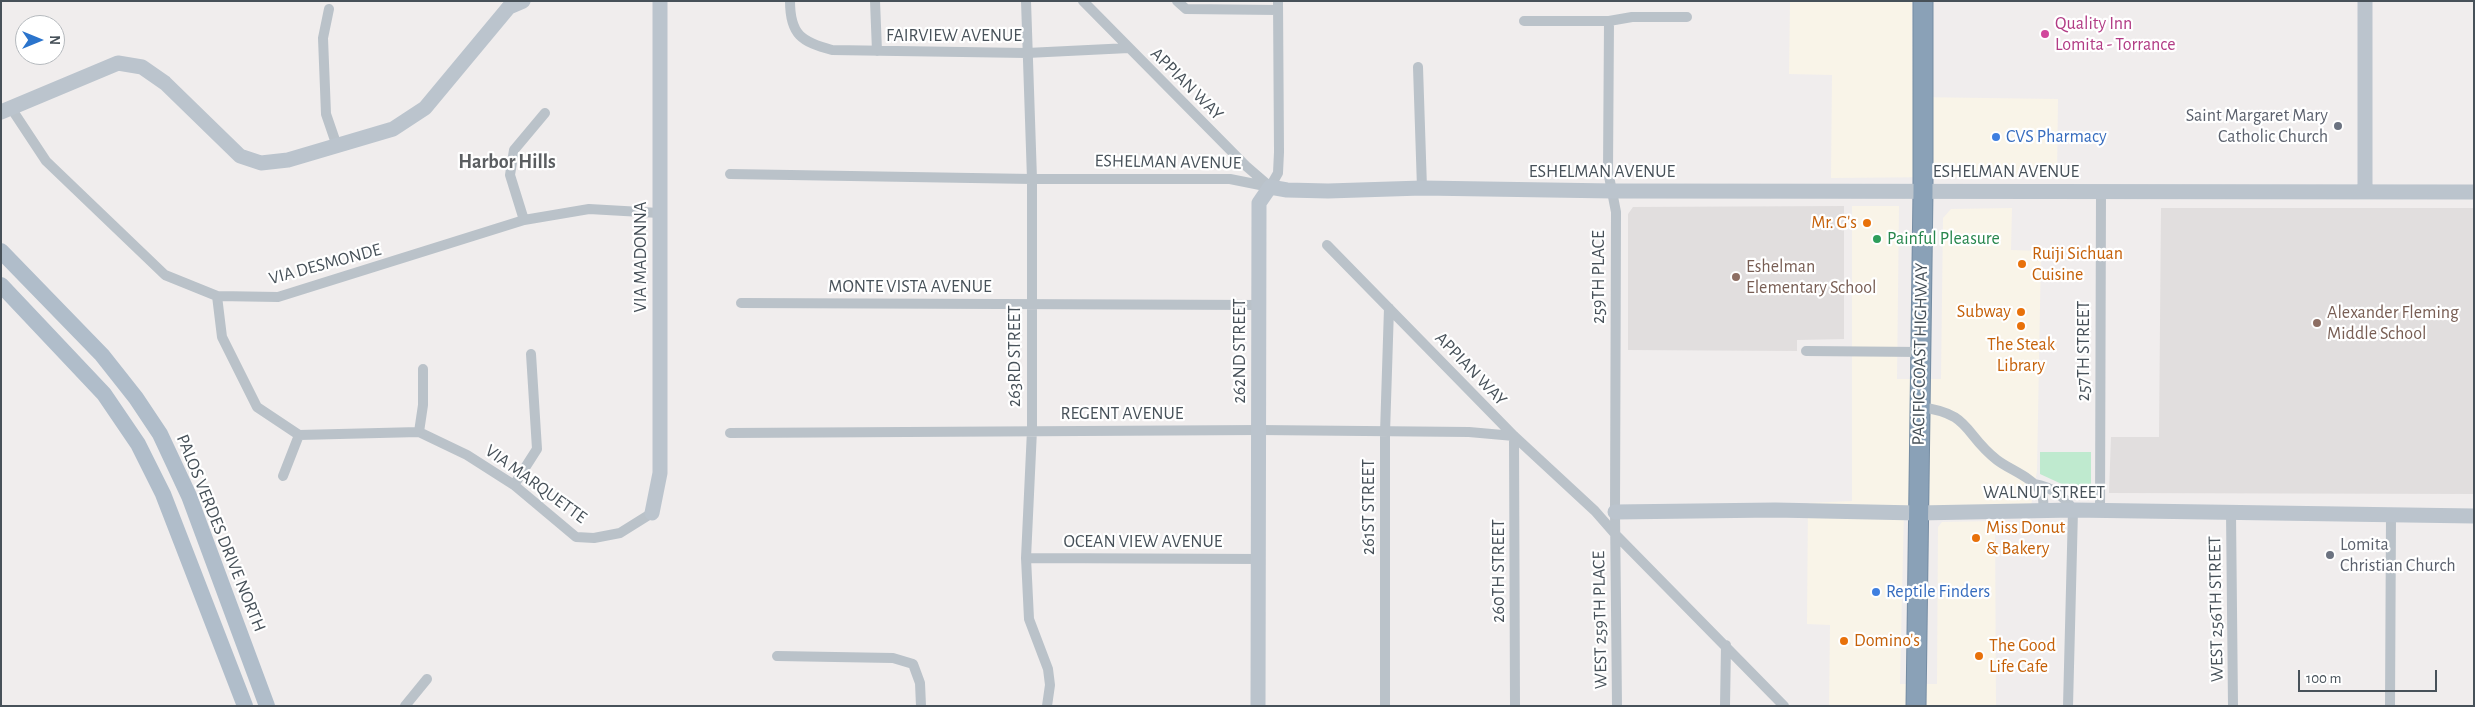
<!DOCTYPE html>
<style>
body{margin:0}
#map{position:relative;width:2475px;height:707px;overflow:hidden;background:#f0eded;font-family:"Alegreya Sans",sans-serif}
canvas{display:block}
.frame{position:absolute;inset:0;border:2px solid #475159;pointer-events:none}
.north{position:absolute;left:15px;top:15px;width:50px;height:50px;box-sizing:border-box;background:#fff;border:1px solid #b5b9bd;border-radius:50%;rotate:90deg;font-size:14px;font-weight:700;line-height:20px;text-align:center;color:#475159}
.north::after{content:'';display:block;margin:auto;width:18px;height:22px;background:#2b74cc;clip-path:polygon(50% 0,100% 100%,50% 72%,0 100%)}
.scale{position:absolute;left:2298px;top:670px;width:139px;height:22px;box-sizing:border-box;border:2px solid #475159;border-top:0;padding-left:6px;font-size:15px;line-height:18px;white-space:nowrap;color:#475159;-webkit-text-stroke:4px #fff;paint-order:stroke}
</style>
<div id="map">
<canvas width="2475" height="707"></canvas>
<div class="frame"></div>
<div class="north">N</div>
<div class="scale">100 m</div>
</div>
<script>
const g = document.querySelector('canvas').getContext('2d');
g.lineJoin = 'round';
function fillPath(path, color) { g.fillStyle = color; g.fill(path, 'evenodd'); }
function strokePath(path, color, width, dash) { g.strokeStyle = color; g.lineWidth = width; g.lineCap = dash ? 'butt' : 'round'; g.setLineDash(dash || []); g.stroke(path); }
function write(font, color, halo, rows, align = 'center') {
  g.font = font + ' "Alegreya Sans",sans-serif'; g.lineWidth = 4.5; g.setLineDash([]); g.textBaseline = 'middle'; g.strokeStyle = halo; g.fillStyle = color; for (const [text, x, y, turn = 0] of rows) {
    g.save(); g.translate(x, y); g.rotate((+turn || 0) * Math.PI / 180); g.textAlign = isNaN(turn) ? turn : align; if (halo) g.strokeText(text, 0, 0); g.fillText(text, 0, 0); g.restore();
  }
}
const commercial = new Path2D(`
 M1790,1H1912L1913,97L2058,99L2057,176L1831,178L1832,75L1789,74Z
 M1852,206H1899L1897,379H1941L1943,218L1951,209L2012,208L2011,250L2041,251L2037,471L2031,506L1904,507L1900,684H1937L1938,527L1942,522L1995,521L1996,706H1829L1830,625L1807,624L1808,503L1852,501Z`);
const education = new Path2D(`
 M1844,206V339L1797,340V351L1628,350V214L1633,207Z
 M2161,208H2474V494L2109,493L2111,437H2159Z`);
const green = new Path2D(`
 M2040,452H2091V485L2089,490L2079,492L2040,474Z`);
const street = new Path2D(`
 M790,1C790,35 802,42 832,50L1027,53L1129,48
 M875,1L877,51
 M1026,1L1032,179V430L1026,558L1029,619L1048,669L1050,685L1047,706
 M1083,1L1246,166L1268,185
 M1177,1L1186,9L1278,10
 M329,9L323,38L326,114L337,146
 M1524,21H1609L1632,17H1687
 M1609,21L1608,171L1616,212L1615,512L1617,706
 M1418,67L1422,188
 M11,108L46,161L165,275L217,296L278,297L524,220L589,209L659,213
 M730,174L1032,179H1230L1270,187
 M1270,187L1278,173L1279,152L1278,1
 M524,220L510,175L514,150L545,113
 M1327,245L1514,436L1595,511L1616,535L1784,706
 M217,296L222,337L257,407L299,435L419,432L467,455L514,485L576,537L594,538L620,533L652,513
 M741,303L1259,305
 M1806,351L1920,352
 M1919,407C1972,413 1963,434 1997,460C2010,470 2032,477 2041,492C2044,496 2043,505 2044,511
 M419,432L423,405V369
 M730,433L1259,430L1469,432L1514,436L1515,706
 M283,476L299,435
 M2034,484C2051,487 2064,495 2073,510L2068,706
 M514,485L537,449L531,354
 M2100,511L2101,191
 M2231,513L2233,706
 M1026,558L1259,559
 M777,656L893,658L913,664L920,683L921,706
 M405,706L427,679
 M1385,706V433L1389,308
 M1725,706L1726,645
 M2390,706L2391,515`);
const secondary = new Path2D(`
 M1,112L118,63L142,67L165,83L240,156L261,163L288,160L393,129L425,108L509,7L523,1
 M2365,192V1
 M1615,512L1775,510L1918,513L2073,510L2474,516
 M652,513L660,473V1
 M1258,706L1259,203L1270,187L1287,190L1328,191L1422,188L1613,191L2474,192`);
const primary = new Path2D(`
 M1,251L102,355L136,398L160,434L189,496L267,706
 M1,285L104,394L138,444L163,494L245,706`);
const highway = new Path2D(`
 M1916,706L1923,191V1`);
const markers = [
 [2045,34,5,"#d1479c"],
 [2338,126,5,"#6b7280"],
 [1996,137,5,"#3f7fe0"],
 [1867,223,5,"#e8710a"],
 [1877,239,5,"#2e9e5b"],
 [2022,264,5,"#e8710a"],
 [1736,277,5,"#8d6e63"],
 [2021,312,5,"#e8710a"],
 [2317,323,5,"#8d6e63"],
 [2021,326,5,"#e8710a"],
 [1976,538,5,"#e8710a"],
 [2330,555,5,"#6b7280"],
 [1876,592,5,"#3f7fe0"],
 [1844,641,5,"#e8710a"],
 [1979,656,5,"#e8710a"]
];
const hotelNames = [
 ["Quality Inn",2055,24],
 ["Lomita - Torrance",2055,45]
];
const streetNames = [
 ["FAIRVIEW AVENUE",954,36],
 ["APPIAN WAY",1187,84,45],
 ["ESHELMAN AVENUE",1168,162,1],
 ["ESHELMAN AVENUE",1602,172],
 ["ESHELMAN AVENUE",2006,172],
 ["VIA MADONNA",641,257,-90],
 ["VIA DESMONDE",325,264,-15],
 ["259TH PLACE",1599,277,-90],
 ["MONTE VISTA AVENUE",910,287],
 ["262ND STREET",1240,351,-90],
 ["257TH STREET",2084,351,-90],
 ["PACIFIC COAST HIGHWAY",1920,354,-89],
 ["263RD STREET",1015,356,-90],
 ["APPIAN WAY",1471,369,46],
 ["REGENT AVENUE",1122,414],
 ["VIA MARQUETTE",536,484,36],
 ["WALNUT STREET",2044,493],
 ["261ST STREET",1369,507,-90],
 ["PALOS VERDES DRIVE NORTH",221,533,68],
 ["OCEAN VIEW AVENUE",1143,542],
 ["260TH STREET",1499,571,-90],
 ["WEST 256TH STREET",2216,609,-91],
 ["WEST 259TH PLACE",1600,620,-91]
];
const worshipNames = [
 ["Saint Margaret Mary",2328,116],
 ["Catholic Church",2328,137],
 ["Lomita",2340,545,"left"],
 ["Christian Church",2340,566,"left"]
];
const shopNames = [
 ["CVS Pharmacy",2006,137],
 ["Reptile Finders",1886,592]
];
const foodNames = [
 ["Mr. G's",1857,223,"right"],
 ["Ruiji Sichuan",2032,254],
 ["Cuisine",2032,275],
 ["Subway",2011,312,"right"],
 ["The Steak",2021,345,"center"],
 ["Library",2021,366,"center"],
 ["Miss Donut",1986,528],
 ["& Bakery",1986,549],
 ["Domino's",1854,641],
 ["The Good",1989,646],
 ["Life Cafe",1989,667]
];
const leisureNames = [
 ["Painful Pleasure",1887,239]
];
const educationNames = [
 ["Eshelman",1746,267],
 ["Elementary School",1746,288],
 ["Alexander Fleming",2327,313],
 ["Middle School",2327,334]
];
const quarterNames = [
 ["Harbor Hills",507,162]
];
fillPath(commercial, '#f9f4e8');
fillPath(education, '#e1dede');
fillPath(green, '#bfeacf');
strokePath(highway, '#758ca3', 21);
strokePath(street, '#bac2c9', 10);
strokePath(secondary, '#bbc4cd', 15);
strokePath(primary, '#b0bdca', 16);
strokePath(highway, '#8aa1b7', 19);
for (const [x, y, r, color] of markers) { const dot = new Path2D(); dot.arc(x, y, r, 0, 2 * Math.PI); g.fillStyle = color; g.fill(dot); strokePath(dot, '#fff', 2); }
write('18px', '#b23c85', '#fff', hotelNames, 'left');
write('18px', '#475159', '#fff', streetNames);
write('18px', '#5b616d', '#fff', worshipNames, 'right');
write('18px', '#366cbe', '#fff', shopNames, 'left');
write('18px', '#c56008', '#fff', foodNames, 'left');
write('18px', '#27864d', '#fff', leisureNames, 'left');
write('18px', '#785e54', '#fff', educationNames, 'left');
write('bold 20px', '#5b5e61', '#fff', quarterNames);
</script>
